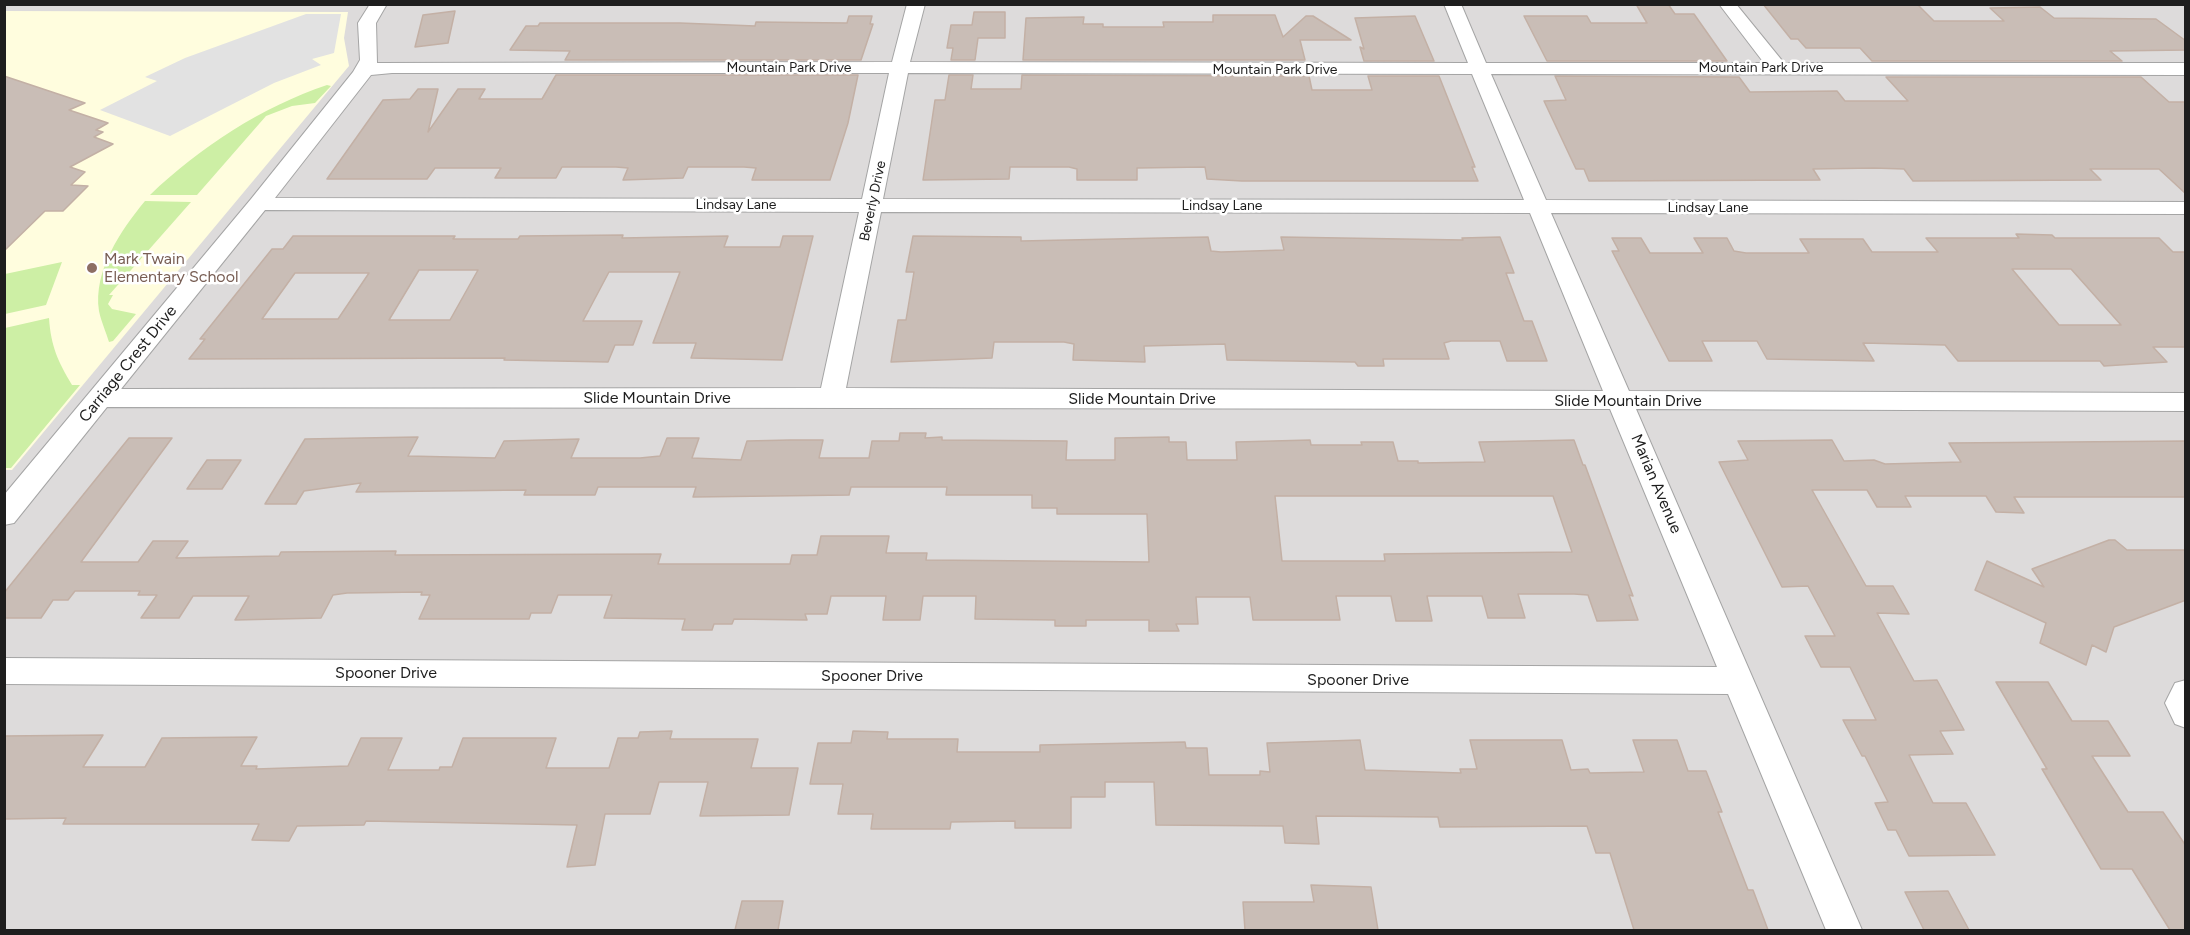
<!DOCTYPE html>
<style>
body{margin:0}
#map{position:relative;width:2190px;height:935px;overflow:hidden;background:#f0ebe4;font-family:Figtree,sans-serif}
canvas{display:block}
.frame{position:absolute;inset:0;border:6px solid #1e1e1e;pointer-events:none}
</style>
<div id="map">
<canvas width="2190" height="935"></canvas>
<div class="frame"></div>
</div>
<script>
const g = document.querySelector('canvas').getContext('2d');
g.lineJoin = 'round';
function fillPath(path, color) { g.fillStyle = color; g.fill(path, 'evenodd'); }
function strokePath(path, color, width, dash) { g.strokeStyle = color; g.lineWidth = width; g.lineCap = dash ? 'butt' : 'round'; g.setLineDash(dash || []); g.stroke(path); }
function write(font, color, halo, rows, align = 'center') {
  g.font = font + ' Figtree,sans-serif'; g.lineWidth = 5; g.setLineDash([]); g.textBaseline = 'middle'; g.strokeStyle = halo; g.fillStyle = color; for (const [text, x, y, turn = 0] of rows) {
    g.save(); g.translate(x, y); g.rotate((+turn || 0) * Math.PI / 180); g.textAlign = isNaN(turn) ? turn : align; if (halo) g.strokeText(text, 0, 0); g.fillText(text, 0, 0); g.restore();
  }
}
const residential = new Path2D(`
 M5,5H2185V930H5Z`);
const education = new Path2D(`
 M5,11L348,12L344,38L349,66L12,470H5Z`);
const grass = new Path2D(`
 M327,85L331,86L315,103L292,106L266,116L197,195H150C200,147 262,107 327,85Z
 M145,201L191,202L109,295H113L108,304L112,309L136,314L113,341L109,342C106,332 101,321 99,311C93,271 121,230 145,201Z
 M62,262L46,305L5,314V274Z
 M49,318C51,347 58,361 72,385H80L11,468H5V328Z`);
const parking = new Path2D(`
 M306,14H341L334,53L312,59L321,65L274,83L170,136L100,110L157,81L145,77L185,58Z`);
const building = new Path2D(`
 M1636,4H1668L1675,14H1694L1727,61H1547L1524,16H1587L1591,23H1647Z
 M1763,4H1917L1934,21H2004L1990,8L2040,7L2054,18L2156,19L2186,41V50L2110,51L2122,61H1872L1860,48H1806L1798,39H1791Z
 M455,11L448,43L415,47L423,15Z
 M974,12H1005V38H978L975,60H951L953,48H947L951,25H972Z
 M1213,15H1275L1283,37L1306,16H1313L1351,40H1300L1305,60H1023L1026,18L1084,17L1083,24H1103V27H1164L1163,22H1213Z
 M849,16H872L870,24H873L861,60H565L570,51L510,50L526,26H538L540,23H680L755,26L756,22L847,23Z
 M1415,16L1434,61H1364L1360,47L1364,49L1355,18Z
 M556,75H858L848,123L830,180H752L756,168L744,167H688L683,178L623,180L628,168L616,167H562L556,178H495L501,168H435L427,179H327L383,100L410,99L418,89H438L428,132L458,89H485L479,99H542Z
 M949,75H973L971,89H1021L1022,75L1309,76L1312,90H1372L1368,76H1439L1475,167H1472L1478,181H1242L1207,179L1205,167L1137,168V180H1077V169L1069,167H1010L1009,179L923,180L935,100H945Z
 M4,76L85,103L69,110L108,123L96,130L103,132L94,137L113,144L70,167L85,172L71,185L88,186L63,211H45L4,251Z
 M1555,76L1739,77L1750,92L1837,91L1845,101H1908L1886,77H2141L2169,102H2186V194L2159,169H2090L2101,180L1913,181L1904,169L1874,168L1813,169L1820,180L1589,181L1584,169H1576L1544,101L1566,100Z
 M2016,234L2052,235L2055,238H2159L2173,252H2186V347H2153L2167,362L2104,366L2100,361H1958L1945,345L1863,343L1874,361L1767,359L1757,341H1702L1712,361H1669L1612,251H1619L1612,238H1641L1650,253H1703L1694,238H1727L1734,251L1746,253H1809L1800,239H1863L1872,252H1938L1926,238H2019ZM2012,269H2071L2121,325H2059Z
 M623,235L622,238L728,236L724,247H780L783,236H813L782,360L691,358L696,343H653L680,272H609L583,321H642L633,345H615L608,362L504,360L505,358L189,359L205,339H200L272,249H283L293,236H455L453,239H518L520,236ZM419,270H478L450,320H389ZM295,273H369L338,319H262Z
 M913,236L1021,237V241L1208,237L1211,251L1221,252L1284,250L1281,237L1463,240L1462,238L1500,237L1514,273H1506L1524,321H1532L1547,361H1507L1500,341H1451L1444,343L1449,359H1383L1384,366H1358L1355,362L1227,360L1225,344L1144,346L1145,362L1073,360L1074,344L1064,342H994L992,358L891,362L898,320H906L914,272H906Z
 M900,433H926L925,438L942,437V440L1067,441L1066,460H1115V438L1169,437V442H1186L1187,460H1237L1236,442L1310,440L1311,445H1362L1361,442H1393L1398,461H1418V463L1485,462L1479,442L1574,440L1583,465H1585L1633,596L1629,595L1638,620L1597,621L1588,595L1574,594H1518L1525,618H1488L1482,596H1427L1432,621H1396L1391,596H1336L1340,620H1253L1250,597H1196L1198,624H1176L1179,631H1149V620H1086V626H1055V620L975,619L976,596H923L920,620H883L886,596H831L827,614H805L807,620L734,619L732,624H714L712,630H682L685,619L604,618L612,595H558L551,613H531L529,619H419L430,595H421L422,592L347,593L333,595L321,618L235,620L249,596H193L179,618H141L157,595H138L140,591H75L68,600H53L41,618H4V593L129,438H172L81,562H138L153,541H188L176,558L279,556L281,552L396,551L395,555L661,554L658,564H790L792,555H817L821,536H889L886,553H927L926,560L1149,562L1147,514H1057V508H1032V495H946L947,487H851L849,495L693,497L696,487H598L595,495H524L526,490L356,492L361,483L304,491L296,504H265L305,439L418,437L408,456L495,458L504,441L579,439L571,458H640L660,456L667,438H699L692,458L741,460L747,441L790,440H823L819,458H869L872,441H899ZM1275,496H1553L1572,552L1384,554L1385,561H1282Z
 M1832,440L1844,461L1874,460L1885,464L1961,462L1949,443L2186,441V497H2014L2024,513L1996,512L1986,496H1905L1911,507H1877L1867,490H1812L1866,586H1893L1909,614L1877,613L1914,681L1937,680L1964,730L1940,731L1953,754L1909,755L1933,803H1966L1995,855L1909,856L1896,830H1888L1875,803L1888,802L1865,756H1862L1843,720H1876L1850,667H1821L1805,636H1835L1808,586L1782,587L1719,462L1748,460L1738,441Z
 M207,460H241L222,489H187Z
 M2109,540H2115L2127,550H2186V600L2114,627L2106,652L2092,645L2086,665L2040,643L2046,623L1975,590L1987,561L2044,587L2032,569Z
 M1996,682H2048L2072,721H2108L2130,756H2092L2128,812H2163L2186,846V930H2170L2132,869H2101L2042,769H2047Z
 M672,731L670,739H758L751,768H798L789,815L700,816L708,782H659L650,814H605L595,865L567,867L577,825L366,821L364,825L297,826L289,841L252,840L259,824H63L66,818L4,819V736L103,735L83,767H145L162,738L257,737L241,766H257L256,769L348,766L361,738H402L388,770H439L440,767H452L463,738H556L546,768H609L618,738H638L640,732Z
 M853,731L888,732L887,739H958L957,752H1040V745L1185,742L1186,748H1207L1209,775H1260V771L1270,772L1267,743L1360,740L1365,770L1461,773L1460,769H1477L1470,740H1562L1571,770L1588,769L1590,773L1644,772L1633,740H1677L1688,771H1706L1722,812H1718L1748,890H1753L1768,930H1634L1610,853H1596L1587,826L1440,827L1438,817L1316,816L1319,844L1285,843L1283,826L1156,825L1154,782H1105V797H1071V828H1015V821L951,822L950,829H871L873,814H838L843,784H810L818,743H851Z
 M1311,885L1371,887L1378,930H1245L1243,902H1314Z
 M1948,891L1969,930H1924L1905,892Z
 M742,901H783L778,930H735Z`);
const street = new Path2D(`
 M370,4H387L376,23L377,63L892,62L907,4H925L910,62L1468,63L1444,4H1461L1486,63H1764L1719,4H1736L1784,63H2186V75L1491,74L1546,200L2186,202V214L1551,213L1629,391L2186,393V411L1636,409L1862,930H1826L1728,694L4,684V658L1717,667L1610,409L107,407L14,523L4,525V495L251,199L353,72L360,60L358,23ZM392,73H889L862,199L275,198L371,75ZM908,73L1472,74L1524,200L883,199ZM265,210L859,212L821,388L121,389ZM881,212L1530,213L1603,391L846,388Z
 M2186,680V728L2175,724L2165,703L2175,683Z`);
const markers = [
 [92,268,6,"#8d6e63"]
];
const farStreetnames = [
 ["Mountain Park Drive",789,68],
 ["Mountain Park Drive",1761,68],
 ["Mountain Park Drive",1275,70],
 ["Beverly Drive",873,201,-78],
 ["Lindsay Lane",736,205],
 ["Lindsay Lane",1222,206],
 ["Lindsay Lane",1708,208]
];
const educationNames = [
 ["Mark Twain",104,259],
 ["Elementary School",104,277]
];
const streetNames = [
 ["Carriage Crest Drive",128,364,-51],
 ["Slide Mountain Drive",657,398],
 ["Slide Mountain Drive",1142,399],
 ["Slide Mountain Drive",1628,401],
 ["Marian Avenue",1656,484,67],
 ["Spooner Drive",386,673],
 ["Spooner Drive",872,676],
 ["Spooner Drive",1358,680]
];
fillPath(residential, '#dddbdb');
fillPath(education, '#fffdde');
fillPath(grass, '#cdefa5');
fillPath(parking, '#e2e2e2');
fillPath(building, '#c9bdb6');
strokePath(building, '#c3b0a5', 1.5);
strokePath(street, '#a5a5a5', 2);
fillPath(street, '#fff');
for (const [x, y, r, color] of markers) { const dot = new Path2D(); dot.arc(x, y, r, 0, 2 * Math.PI); g.fillStyle = color; g.fill(dot); strokePath(dot, '#fff', 2); }
write('14px', '#1e1e1e', '#fff', farStreetnames);
write('16px', '#785e54', '#fff', educationNames, 'left');
write('16px', '#1e1e1e', '#fff', streetNames);
</script>
